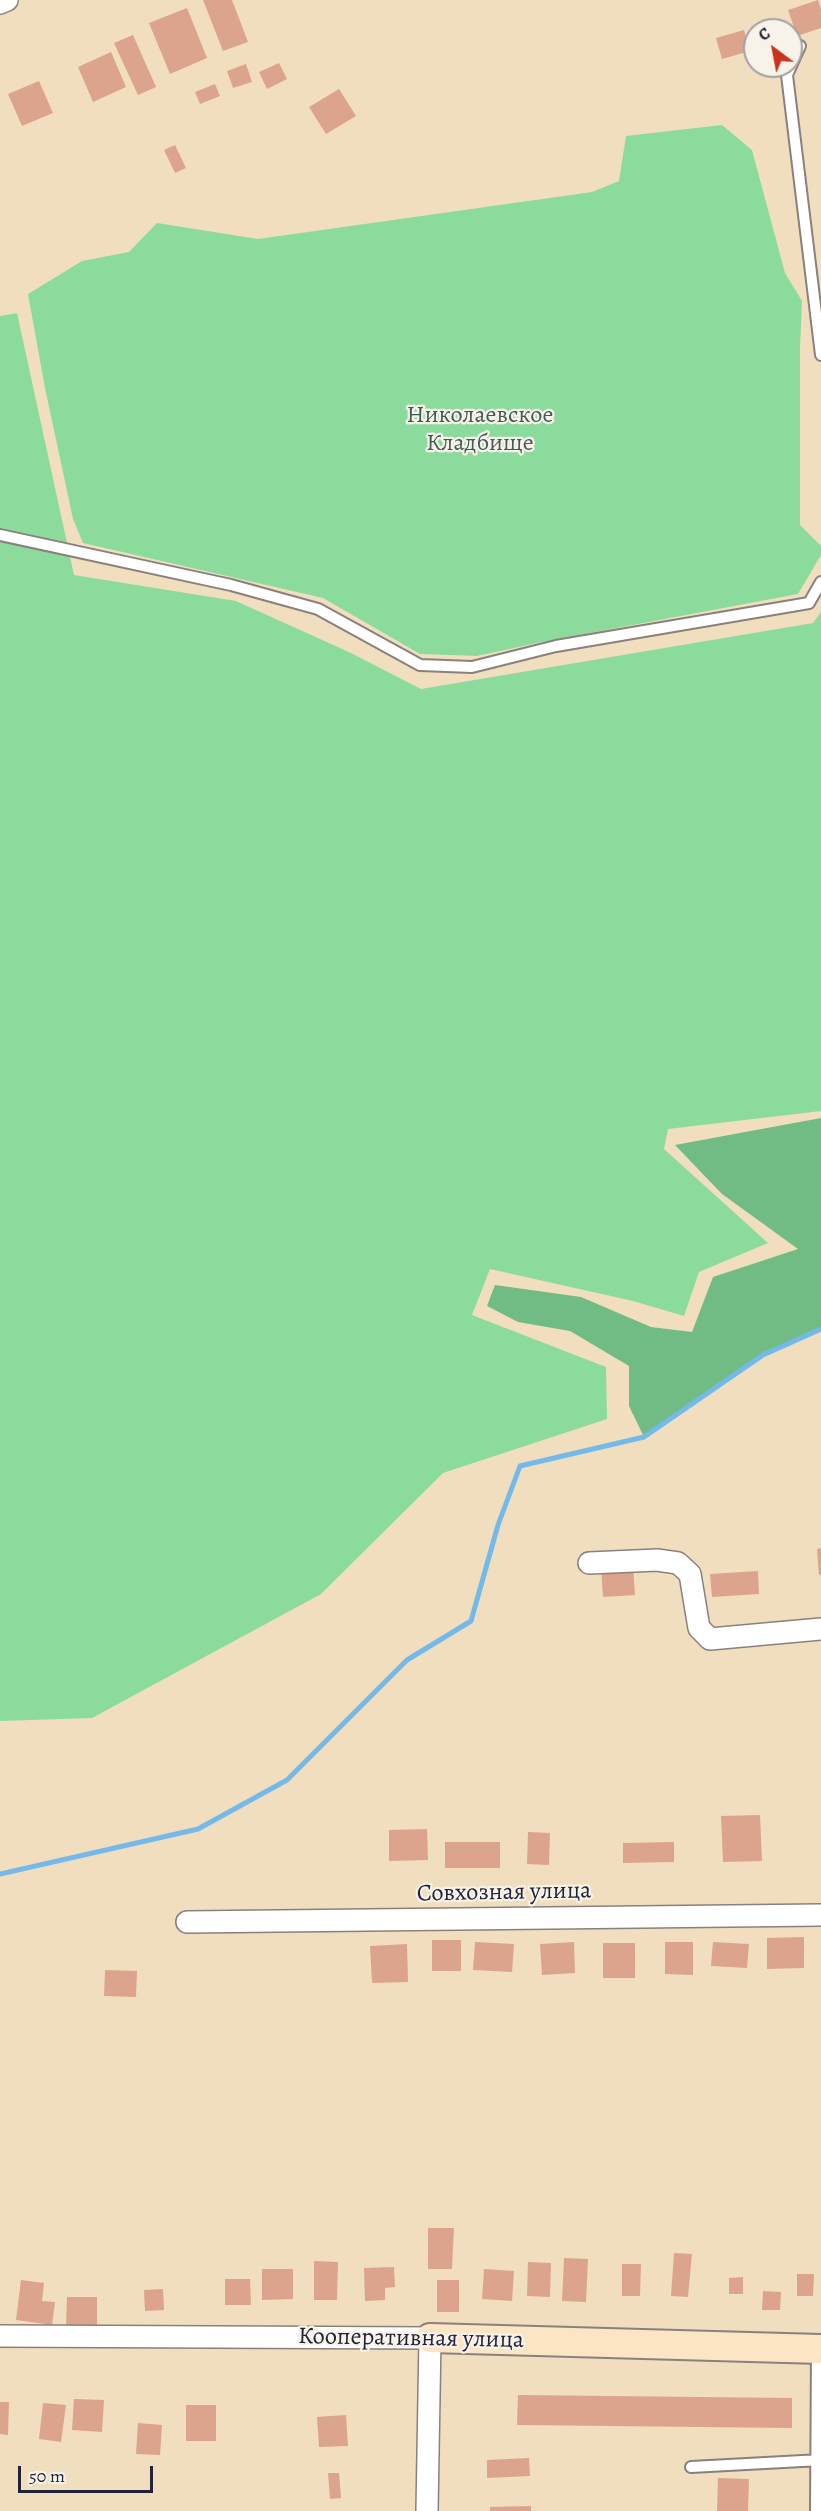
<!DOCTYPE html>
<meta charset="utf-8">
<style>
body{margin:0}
#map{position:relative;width:821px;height:2511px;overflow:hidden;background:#f1debf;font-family:Alegreya,serif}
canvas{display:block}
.north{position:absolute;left:743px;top:18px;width:60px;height:60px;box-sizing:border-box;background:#f7f3e8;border:2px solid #a29fa3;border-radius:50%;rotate:328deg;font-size:16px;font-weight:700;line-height:24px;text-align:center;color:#22223b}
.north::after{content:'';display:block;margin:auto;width:21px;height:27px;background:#c8321e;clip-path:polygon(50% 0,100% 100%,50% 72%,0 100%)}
.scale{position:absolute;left:18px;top:2466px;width:135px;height:27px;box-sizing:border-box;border:3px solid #22223b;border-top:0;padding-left:8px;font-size:18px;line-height:21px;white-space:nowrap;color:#22223b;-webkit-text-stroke:4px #f7f3e8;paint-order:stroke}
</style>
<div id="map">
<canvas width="821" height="2511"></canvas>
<div class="north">С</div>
<div class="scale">50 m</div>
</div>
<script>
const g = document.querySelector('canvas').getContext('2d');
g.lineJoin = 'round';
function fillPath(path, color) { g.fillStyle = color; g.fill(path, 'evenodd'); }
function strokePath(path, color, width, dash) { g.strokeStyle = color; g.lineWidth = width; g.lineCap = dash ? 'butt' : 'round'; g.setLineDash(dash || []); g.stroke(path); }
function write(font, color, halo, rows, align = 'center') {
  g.font = font + ' Alegreya,serif'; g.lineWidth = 4.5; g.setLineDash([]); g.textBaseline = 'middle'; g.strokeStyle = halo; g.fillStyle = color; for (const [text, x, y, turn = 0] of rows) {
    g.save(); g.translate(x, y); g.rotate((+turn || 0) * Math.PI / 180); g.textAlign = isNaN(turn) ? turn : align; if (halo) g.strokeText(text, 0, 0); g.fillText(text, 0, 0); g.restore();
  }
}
const green = new Path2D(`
 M722,125L752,150L785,273L802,301L800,348V525L821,546V555L798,594L537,643L477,656L420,654L323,598L83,543L73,519L45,388L28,294L82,261L129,252L157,223L258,239L592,192L619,181L626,136Z
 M17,313L74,575L236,601L351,653L421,689L813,623L821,612V1111L668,1129L664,1149L768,1243L699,1272L684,1316L633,1301L490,1269L472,1315L606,1367L607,1419L443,1473L321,1594L92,1718L0,1721V316Z`);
const forest = new Path2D(`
 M821,1118V1329L763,1355L644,1437L629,1406V1366L570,1331L518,1322L487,1306L495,1285L581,1297L651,1327L692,1332L713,1277L798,1249L722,1194L675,1145Z`);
const stream = new Path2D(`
 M0,1874L198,1829L287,1780L407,1660L471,1621L498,1525L520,1466L644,1437L763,1355L821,1329`);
const building = new Path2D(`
 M203,0H232L248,42L223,51Z
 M818,0L821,9V28L797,36L788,10Z
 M187,8L207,58L170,74L149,23Z
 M744,30L750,51L722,59L716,38Z
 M133,35L156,87L138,95L114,43Z
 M111,52L126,87L93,102L78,67Z
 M279,63L287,79L267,89L259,72Z
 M246,64L252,82L233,88L227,71Z
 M39,81L53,113L22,126L8,94Z
 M215,84L220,96L200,104L195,92Z
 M339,89L356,116L326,134L309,107Z
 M175,145L186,168L175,173L164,150Z
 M821,1548V1575H819L817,1549Z
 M633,1566L635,1595L603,1597L601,1568Z
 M758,1571L759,1594L712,1597L710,1574Z
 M760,1815L762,1861L723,1862L721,1816Z
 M427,1829L428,1860L389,1861V1830Z
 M528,1832L550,1833L549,1865L527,1864Z
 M445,1842H500V1868H445Z
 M674,1842V1862L623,1863V1843Z
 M804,1937V1968L767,1969V1938Z
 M432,1940H461V1971H432Z
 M475,1942L514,1944L512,1972L473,1970Z
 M574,1942L575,1973L542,1975L540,1944Z
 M665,1942H693V1975L665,1974Z
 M713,1942L749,1944L747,1968L711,1966Z
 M603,1943H635V1978H603Z
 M407,1944L408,1982L372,1983L370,1946Z
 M105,1970L137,1971L136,1997L104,1996Z
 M428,2228H454L452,2269H428Z
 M674,2253L692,2254L688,2297L671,2296Z
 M564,2258L588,2259L586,2302L562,2301Z
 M314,2261L338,2262L337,2300H314Z
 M528,2262L551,2263L550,2297L527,2296Z
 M622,2264H641L640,2296H622Z
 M394,2267L395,2287L385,2288V2300L365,2301L364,2268Z
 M262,2269H293V2299L262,2300Z
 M484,2269L514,2271L512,2301L482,2299Z
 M797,2274H814L813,2296H797Z
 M743,2277V2294H729V2278Z
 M225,2279H250L251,2305H225Z
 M21,2280L44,2283L42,2301L55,2302L52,2325L16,2320Z
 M437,2280H459V2312H437Z
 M163,2289L164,2310L145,2311L144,2290Z
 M763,2291L781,2292L780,2310H762Z
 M67,2297H97V2326H66Z
 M518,2395L792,2398V2428L517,2425Z
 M74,2399L104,2400L102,2432L72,2430Z
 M0,2402H9L8,2435L0,2434Z
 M43,2403L66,2405L61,2442L39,2439Z
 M186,2405H216V2441H186Z
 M346,2415L348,2446L319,2447L317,2417Z
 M138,2423L162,2425L160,2455L136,2454Z
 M529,2458L530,2476L487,2478V2460Z
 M328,2473H339L341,2498L330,2499Z
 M718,2478L749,2479L748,2511H717Z
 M531,2506V2511H490V2507Z`);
const lane = new Path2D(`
 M780,66L787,75L821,355
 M787,75L800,46
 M0,535L231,585L318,609L420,665L472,667L556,646L809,603L821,582
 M691,2467L821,2460
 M816,2511L817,2350`);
const street = new Path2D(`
 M0,3L7,0
 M589,1563L657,1560L678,1563L690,1574L699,1628L710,1639L821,1629
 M187,1922L821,1915
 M0,2336L430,2338L427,2511`);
const secondary = new Path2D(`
 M430,2338L821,2349`);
const parkNames = [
 ["Николаевское",480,416],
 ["Кладбище",480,444]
];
const streetNames = [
 ["Совхозная улица",504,1893,-1],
 ["Кооперативная улица",411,2339,1]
];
fillPath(green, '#8bdc9c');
fillPath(forest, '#70bc84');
strokePath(stream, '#73baea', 5);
fillPath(building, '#dca48c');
strokePath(lane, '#8a807d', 14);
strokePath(street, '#8a807d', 24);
strokePath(secondary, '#8a807d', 32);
strokePath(lane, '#fff', 10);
strokePath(street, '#fff', 21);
strokePath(secondary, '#fce5c4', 28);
write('24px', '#425a58', '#f7f3e8', parkNames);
write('24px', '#22223b', '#f7f3e8', streetNames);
</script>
